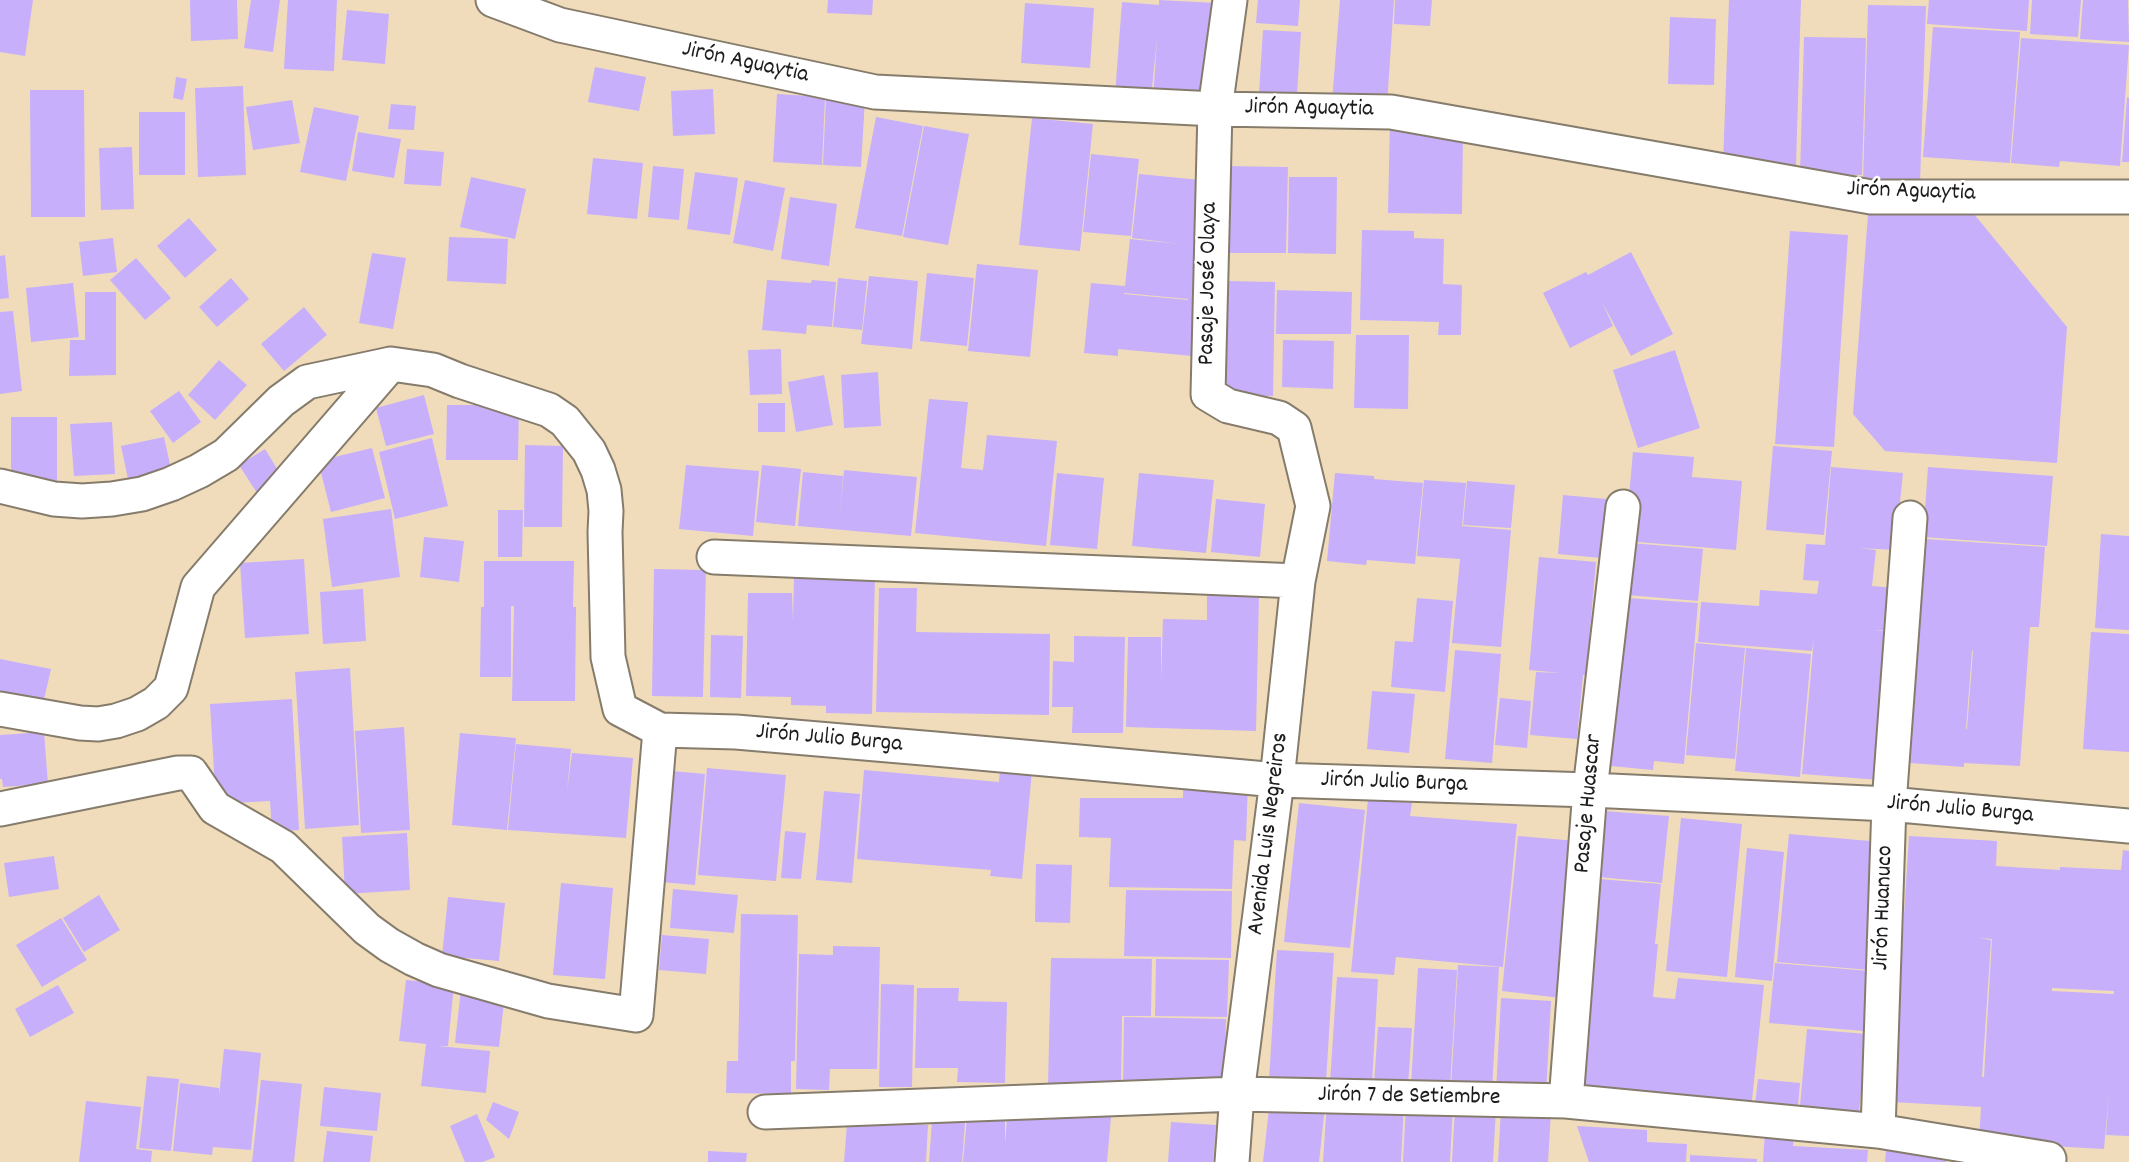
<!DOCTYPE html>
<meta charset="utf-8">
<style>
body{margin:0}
canvas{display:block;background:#f0dcbb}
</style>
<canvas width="2129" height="1162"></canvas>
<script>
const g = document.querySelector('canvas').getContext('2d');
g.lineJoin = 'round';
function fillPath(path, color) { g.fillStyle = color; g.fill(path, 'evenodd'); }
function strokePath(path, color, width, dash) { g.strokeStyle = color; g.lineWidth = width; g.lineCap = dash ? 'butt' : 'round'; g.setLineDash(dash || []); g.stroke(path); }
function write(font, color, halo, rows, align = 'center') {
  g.font = font + ' Dekko,sans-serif'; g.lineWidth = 5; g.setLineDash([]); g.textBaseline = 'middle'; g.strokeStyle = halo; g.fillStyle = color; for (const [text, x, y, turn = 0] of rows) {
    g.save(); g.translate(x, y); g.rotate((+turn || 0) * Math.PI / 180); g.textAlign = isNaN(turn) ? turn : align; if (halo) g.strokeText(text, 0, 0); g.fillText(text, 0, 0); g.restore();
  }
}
const building = new Path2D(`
 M0,0H33L25,56L0,52Z
 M190,0H237L238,39L191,41Z
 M251,0H280L273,52L244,48Z
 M288,0H337L334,71L284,69Z
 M828,0H873L872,15L827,13Z
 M1159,0L1216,3L1209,103L1153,100L1157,39L1151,97L1115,95L1122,2L1159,5Z
 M1258,0H1300L1298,26L1256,23Z
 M1340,0H1394L1387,105L1332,102Z
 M1395,0H1432L1430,26L1394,24Z
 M1729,0H1801L1796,166L1723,164Z
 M1929,0H2029L2027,31L1927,24Z
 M2032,0H2081L2078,37L2030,34Z
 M2083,0H2128L2129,42L2080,39Z
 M1025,3L1094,8L1090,68L1021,63Z
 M1868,5L1926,6L1920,183L1863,182Z
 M347,10L389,14L385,64L342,60Z
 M1670,17L1716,19L1714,85L1668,84Z
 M1933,27L2020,32L2010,163L1923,157Z
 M1263,30L1301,32L1297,95L1259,93Z
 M1804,37L1866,38L1862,175L1800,174Z
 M2021,38L2129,45L2120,166L2060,161L2059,167L2011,163Z
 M595,67L646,77L639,111L588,102Z
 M176,77L187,79L183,100L173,98Z
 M243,86L246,175L198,177L195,88Z
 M713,89L715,134L673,136L671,91Z
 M30,90H84L85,217H31Z
 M777,94L825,97L822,165L773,162Z
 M826,97L865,99L861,167L823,165Z
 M2127,97L2129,98V162H2122Z
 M292,100L300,143L253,150L246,107Z
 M391,104L416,106L414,130L388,129Z
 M314,107L359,116L346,181L300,172Z
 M139,112H185V175H139Z
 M876,117L923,126L902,236L855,228Z
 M1032,118L1093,124L1080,251L1019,245Z
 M1390,121L1463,129L1462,214L1388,213Z
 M924,126L969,134L948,245L903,237Z
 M358,132L401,139L394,178L352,171Z
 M132,147L134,209L101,210L99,148Z
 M407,149L444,152L441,186L404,184Z
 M1091,154L1139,159L1131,236L1083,232Z
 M593,158L643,163L637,219L587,214Z
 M653,166L684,169L679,220L648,217Z
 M1223,166L1288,167L1286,253H1222Z
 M695,172L738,178L730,235L687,229Z
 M1139,174L1211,181L1192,356L1118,349V356L1084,353L1091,283L1125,286L1130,239L1181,244L1132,238ZM1124,293L1188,299V300L1124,294Z
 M471,177L526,189L515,239L460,227Z
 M1289,177H1337L1336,254L1288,253Z
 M745,180L785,188L773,251L733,243Z
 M790,197L837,204L829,266L781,259Z
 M1869,201L1969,208L2067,327L2057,463L1885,451L1853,414Z
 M189,218L217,250L185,278L157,246Z
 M1362,230L1414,231V238L1444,239L1443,284L1462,285L1461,335H1438L1439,322L1360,320Z
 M1790,231L1848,235L1834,447L1775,444Z
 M449,237L508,239L506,284L447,281Z
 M113,238L117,272L83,276L79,242Z
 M1631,252L1673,334L1631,356L1602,302L1613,326L1570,348L1543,293L1586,272L1588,275Z
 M372,253L406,258L393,329L359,323Z
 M5,255L9,298L0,299V256Z
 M136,258L171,298L145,320L110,280Z
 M977,264L1038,270L1030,357L968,351Z
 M927,273L974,278L967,346L920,341Z
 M869,276L918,281L912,349L861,344Z
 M231,278L249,299L217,327L199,307Z
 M838,278L867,281L862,330L833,327Z
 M767,280L811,283L812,280L836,282L832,327L807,325L806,334L762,330Z
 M1225,281L1275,282L1273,396L1223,395Z
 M73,283L79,337L31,342L26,288Z
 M1277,290L1352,292L1351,334H1276Z
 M85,292H116V375L69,376L70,340H85Z
 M304,307L327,335L284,371L261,344Z
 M13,311L22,391L0,394V312Z
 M1356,335H1409L1408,409L1354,408Z
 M1283,340L1334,341L1333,389L1282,387Z
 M781,349L782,394L750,395L748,350Z
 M1675,350L1700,428L1638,448L1613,370Z
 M219,360L247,385L215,420L188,395Z
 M878,372L881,426L844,428L841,375Z
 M824,375L833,425L796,432L788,382Z
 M179,391L201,422L173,443L150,411Z
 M424,395L434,434L386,446L376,408Z
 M929,399L968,402L961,468L983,470L987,435L1057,441L1046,546L915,533Z
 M758,403H785V432H758Z
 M447,405H519L518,460H446Z
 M11,417H57V481H11Z
 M112,422L115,474L74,476L70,424Z
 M164,437L173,478L130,488L121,446Z
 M432,438L448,506L395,519L379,452Z
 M525,445L563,446L562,527H524Z
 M1773,446L1832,451L1824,535L1766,530Z
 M372,448L385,498L331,512L318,461Z
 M265,449L282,477L257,493L239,465Z
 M1633,452L1694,457L1692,477L1742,481L1736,550L1625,541Z
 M686,465L759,471L753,536L679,529Z
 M762,465L801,469L795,526L756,522Z
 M1831,467L1903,473L1895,550L1859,548L1876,550L1872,586L1897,588L1893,631L1873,630L1892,632L1880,780L1802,774L1814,638L1812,651L1698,642L1701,602L1759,606L1760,590L1817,594L1819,581L1803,580L1806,544L1825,545Z
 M1928,467L2053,476L2047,546L1923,537Z
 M844,470L917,477L911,536L798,526L803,472L843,476L840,516Z
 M1057,473L1104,478L1097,549L1050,545Z
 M1139,473L1214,480L1206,553L1132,546Z
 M1335,473L1374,476V479L1423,483L1415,564L1367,560L1366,565L1327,561Z
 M1424,480L1466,483L1462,526L1511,530L1501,647L1452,643L1460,559L1417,556Z
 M1467,481L1515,485L1511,528L1463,525Z
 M1563,495L1607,499L1601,558L1558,554Z
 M1216,499L1265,504L1260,557L1211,552Z
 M391,509L400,577L332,587L323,519Z
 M498,510H523L522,557H498Z
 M2101,534L2129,536V630L2095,628Z
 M424,537L464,541L459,582L420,577Z
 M1926,539L2045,547L2039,627H2030L2020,766L1964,763V767L1910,763ZM1972,651H1973L1967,729H1966Z
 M1631,543L1703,549L1698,601L1627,595Z
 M1539,557L1596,562L1586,675H1583L1577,739L1530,735L1536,672L1561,673L1529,670Z
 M304,559L309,634L245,638L240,563Z
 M484,561H574L573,607H576L575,701H512L514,606H511V677H480L481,607H484Z
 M654,569L706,570L703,697L652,696Z
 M794,575H875L872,714L826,713V706L791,705V697L746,696L748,593H792L793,622Z
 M879,588H917L916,632L1050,634L1049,715L876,712Z
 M363,589L366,641L323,644L320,592Z
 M1207,594L1259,595L1256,731L1126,727L1128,637H1161V681L1163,619L1207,620Z
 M1417,598L1453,601L1445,692L1391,687L1395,641L1413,642Z
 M1628,598L1698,603L1684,764L1654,761L1653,770L1611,766Z
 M2091,632L2129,634V752L2083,749Z
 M711,635L743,636L741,698L710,697Z
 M1074,636L1125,637L1123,733H1072L1073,707H1052L1053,661L1074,662Z
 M1696,643L1745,648L1735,759L1686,755Z
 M1746,648L1811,654L1800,777L1735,771Z
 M1455,650L1501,654L1492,763L1445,759Z
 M0,659L51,669L43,704L0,696Z
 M350,668L359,825L305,829L295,672Z
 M1372,691L1415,694L1409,753L1367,749Z
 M1500,698L1531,701L1527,748L1495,745Z
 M292,699L299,830L272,832L270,801L216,804L210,704Z
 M404,727L410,830L361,833L355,731Z
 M44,732L48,784L3,787L2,779H0V735Z
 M460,733L516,738L507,830L452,825Z
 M516,744L571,749L567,791L572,753L633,758L626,838L508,830Z
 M707,768L786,775L776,881L698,875Z
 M1000,769L1032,771L1022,879L990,876L991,870L857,859L864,770L999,782Z
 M661,770L705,774L695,885L650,881Z
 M1183,781L1248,782L1246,841L1234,840L1232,889L1109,887L1111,838L1079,837L1080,798H1183Z
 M824,791L860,794L852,883L816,880Z
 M1368,799L1412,803L1410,816L1517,824L1503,967L1396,957L1394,975L1351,972Z
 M1299,803L1365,810L1350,948L1284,942Z
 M1605,811L1669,816L1662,883L1599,877Z
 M1681,818L1742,824L1727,977L1666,971Z
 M785,831L806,833L801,879L781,878Z
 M407,833L410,890L345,894L342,837Z
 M1789,834L1882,842L1869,970L1777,962Z
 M1518,836L1577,841L1561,998L1502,991Z
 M1909,836L1997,841L1996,866L2060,870V867L2121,870L2123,850L2129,851V1136L2106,1135L2109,1093L2104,1149L1979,1142L1981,1107L1892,1102L1894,1053H1902L1891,1052L1894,995H1899ZM1979,938L1992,939L1984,1077H1982L1991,940ZM2052,988L2114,991V994L2052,991Z
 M1747,848L1784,852L1772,981L1735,977Z
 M54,856L59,889L9,897L4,863Z
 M1036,864L1072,865L1070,923L1035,922Z
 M1599,879L1661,884L1655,944H1658L1653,997L1675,999L1678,978L1764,985L1751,1110L1582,1095L1592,991L1588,990Z
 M561,883L613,888L605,979L553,975Z
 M673,889L738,895L734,933L670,928Z
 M1126,890L1232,891L1231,958L1124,956Z
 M99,895L120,930L84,952L63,918Z
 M448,897L505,903L499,961L442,956Z
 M741,914L798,915L795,1061H791V1094L726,1093L727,1061H738Z
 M61,918L87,960L42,987L16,945Z
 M662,935L709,939L706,974L659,970Z
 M833,946L880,947L877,1069H830L829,1090L796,1089L799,954L833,955Z
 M1277,950L1334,953L1326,1082L1269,1080Z
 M1051,958L1152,959L1151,1016H1122L1121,1087L1048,1086Z
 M1156,959L1229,960L1227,1017L1155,1016Z
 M1775,963L1869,971L1863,1031L1769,1023Z
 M1458,965L1499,967L1492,1090L1451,1087Z
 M1418,968L1457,970L1450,1087L1411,1085Z
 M1337,977L1378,979L1372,1084L1330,1082Z
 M406,980L454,985L448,1046H438L490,1051L486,1093L421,1086L426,1044L399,1041Z
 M881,984L914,985L912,1087H879Z
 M58,985L74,1013L30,1037L15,1009Z
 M917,988H959L958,1001L1007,1002L1005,1083L957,1082L958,1068H915Z
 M461,989L505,994L499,1047L455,1043Z
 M1501,998L1551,1001L1546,1094L1496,1091Z
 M1124,1017L1226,1019L1224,1089L1123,1088Z
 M1378,1027L1412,1028L1408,1085L1374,1083Z
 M1807,1029L1867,1034L1858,1122L1799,1117Z
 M224,1049L261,1053L251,1150L213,1147L212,1155L173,1151L180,1083L219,1088V1096Z
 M147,1076L179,1079L171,1151L139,1148Z
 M1758,1079L1800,1083L1797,1117L1754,1113Z
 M261,1080L302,1084L294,1162H252Z
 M324,1087L381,1093L377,1131L320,1126Z
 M1270,1100L1325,1106L1319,1162H1263Z
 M86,1101L141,1107L136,1149L152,1151L151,1162H79Z
 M493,1102L519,1112L509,1139L486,1120Z
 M1327,1102L1404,1106L1401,1162H1323Z
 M1406,1104L1453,1106L1450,1162H1403Z
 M1455,1107L1496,1109L1493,1162H1452Z
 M1501,1109L1551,1112L1548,1162H1498Z
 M1051,1113L1111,1117L1107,1162H963L967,1117L1005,1119V1144L1007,1118L1050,1120Z
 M477,1114L495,1157L483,1162H465L450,1126Z
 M932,1121L965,1123L962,1162H929Z
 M884,1122L928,1125L926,1162H844L847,1124L884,1126Z
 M1171,1122L1216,1125L1213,1162H1168Z
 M1577,1126L1647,1130V1142L1687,1144L1686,1162H1589Z
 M327,1131L373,1136L370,1162H323Z
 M1765,1132L1794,1134L1793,1146L1868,1150L1867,1162H1763Z
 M1886,1150L1947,1153L1946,1162H1885Z
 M708,1151L747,1153L746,1162H708Z
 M1690,1155L1757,1159V1162H1690Z`);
const minor = new Path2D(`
 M493,0L560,25L875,92L1215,109L1391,112L1871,197H2129
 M1230,0L1215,109L1208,394L1228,406L1279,418L1294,428L1313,506L1298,581L1277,780L1237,1094L1232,1162
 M0,486L54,499L82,501L112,499L142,494L171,484L199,471L226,455L281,401L307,382L391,364L433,370L460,381L549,410L565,421L589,451L598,470L604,490L606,511L605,532L608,657L620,709L660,730L736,732L935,749L1277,780L1590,790L1889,804L2129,826
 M714,557L1298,581
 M0,709L80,723L98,724L116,721L137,714L156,703L171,688L198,587L391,364
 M0,809L178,773H191L215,808L283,847L367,929L389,945L414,959L439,970L548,1001L636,1015L660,730
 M1566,1101L1590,790L1623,507
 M765,1112L1237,1094L1566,1101L1878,1131L2049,1159
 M1878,1131L1889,804L1910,518`);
const streetNames = [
 ["Jirón Aguaytia",745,64,12],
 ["Jirón Aguaytia",1309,110,1],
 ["Jirón Aguaytia",1911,193,2],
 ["Pasaje José Olaya",1210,284,-89],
 ["Jirón Julio Burga",829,740,5],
 ["Jirón Julio Burga",1394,784,2],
 ["Pasaje Huascar",1590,804,-85],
 ["Jirón Julio Burga",1960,811,5],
 ["Avenida Luis Negreiros",1270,834,-83],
 ["Jirón Huanuco",1885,908,-88],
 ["Jirón 7 de Setiembre",1409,1098,1]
];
fillPath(building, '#c7affc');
strokePath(minor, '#867c6c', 37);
strokePath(minor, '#fff', 33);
write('24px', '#1c1c1c', '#fff', streetNames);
</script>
